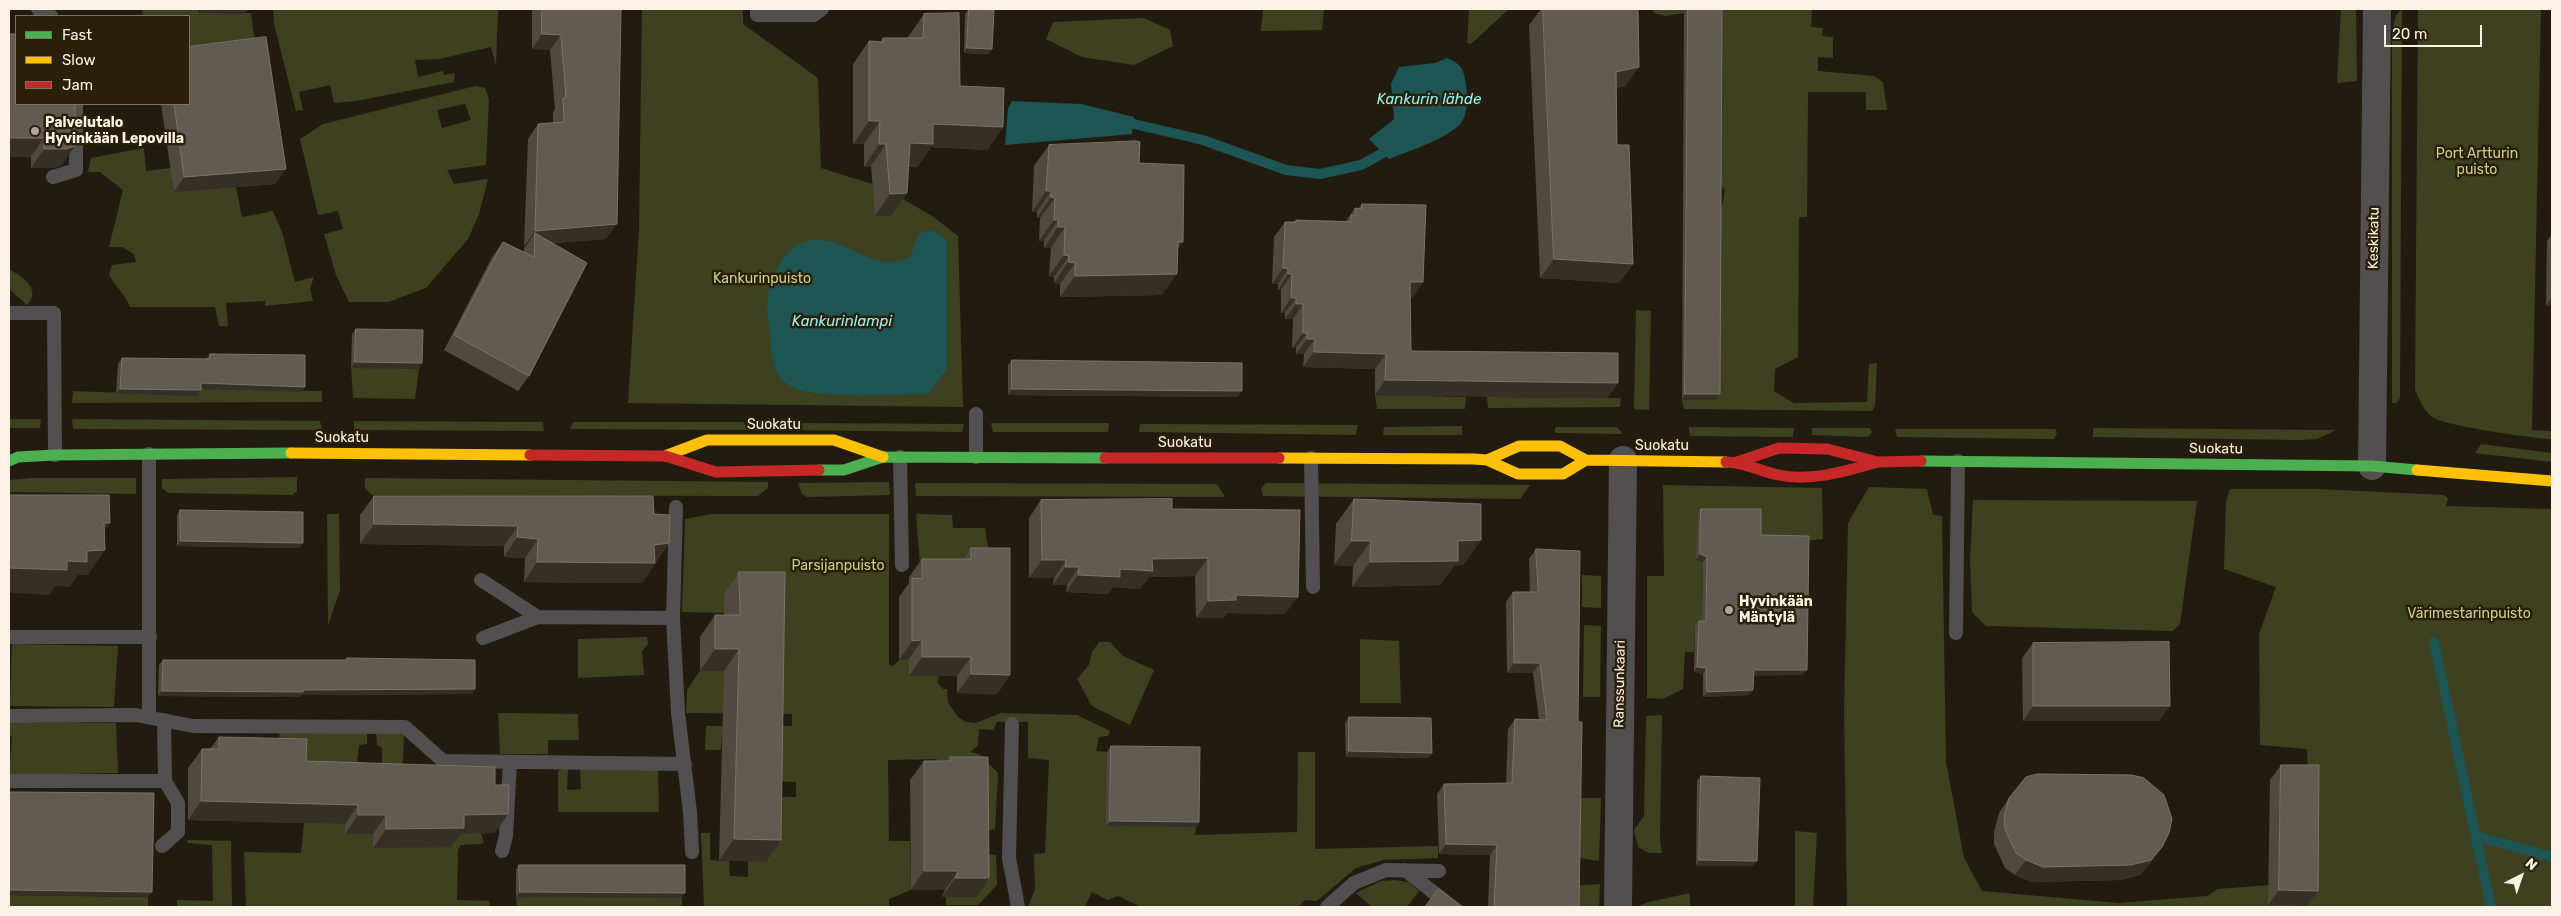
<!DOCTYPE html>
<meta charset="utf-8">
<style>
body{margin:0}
#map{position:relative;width:2561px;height:916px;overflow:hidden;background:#221c10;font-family:Rubik,sans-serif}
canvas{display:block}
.frame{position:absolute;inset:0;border:10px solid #faf2e4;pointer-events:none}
.legend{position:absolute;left:15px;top:15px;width:175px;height:90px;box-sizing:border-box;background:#2a1f08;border:1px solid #7d7360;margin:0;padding:6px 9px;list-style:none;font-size:15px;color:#faf2e4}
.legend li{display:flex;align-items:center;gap:10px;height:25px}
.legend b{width:25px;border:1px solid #7d7360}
.north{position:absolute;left:2496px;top:851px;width:50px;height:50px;-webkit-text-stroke:4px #2a1f08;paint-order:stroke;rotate:41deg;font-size:14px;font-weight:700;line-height:20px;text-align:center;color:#faf2e4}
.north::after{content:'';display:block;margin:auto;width:18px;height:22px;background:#faf2e4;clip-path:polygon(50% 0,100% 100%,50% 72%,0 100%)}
.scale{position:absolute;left:2384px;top:25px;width:98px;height:22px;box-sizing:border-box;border:2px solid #faf2e4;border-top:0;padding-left:6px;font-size:15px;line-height:18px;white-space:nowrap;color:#faf2e4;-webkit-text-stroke:4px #2a1f08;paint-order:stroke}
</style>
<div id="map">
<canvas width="2561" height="916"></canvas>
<div class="frame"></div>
<ul class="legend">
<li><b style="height:6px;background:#4caf50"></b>Fast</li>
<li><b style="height:6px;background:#ffc107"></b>Slow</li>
<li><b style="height:6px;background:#c62828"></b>Jam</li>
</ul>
<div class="north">N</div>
<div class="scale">20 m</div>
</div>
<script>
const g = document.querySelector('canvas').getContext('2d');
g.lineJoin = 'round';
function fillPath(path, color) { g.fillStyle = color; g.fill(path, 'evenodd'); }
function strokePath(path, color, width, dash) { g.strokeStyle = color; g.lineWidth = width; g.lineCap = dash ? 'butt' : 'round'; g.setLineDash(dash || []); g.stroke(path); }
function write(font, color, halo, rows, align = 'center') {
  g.font = font + ' Rubik,sans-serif'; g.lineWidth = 5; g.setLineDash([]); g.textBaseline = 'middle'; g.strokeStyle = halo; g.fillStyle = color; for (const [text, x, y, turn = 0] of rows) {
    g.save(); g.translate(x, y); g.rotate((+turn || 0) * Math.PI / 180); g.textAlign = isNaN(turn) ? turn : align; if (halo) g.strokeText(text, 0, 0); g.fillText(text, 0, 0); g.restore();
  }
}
const green = new Path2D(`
 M142,9H199V13H251L256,52L189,61V16H143Z
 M273,9H498L496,65L491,47L439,59L415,60L418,77L443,71L444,75L455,73L454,82L356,101L334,103L330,85L299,92L303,110L296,111L274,24Z
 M642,9H743V24L818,78L821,168L882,187L932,216L958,236L963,407L628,403L639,229Z
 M1263,9H1324L1322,30L1261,31Z
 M1469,9H1509L1471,44L1467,43Z
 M1652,9H1812L1811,27L1823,28L1822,36L1833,37V58L1818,57V71L1874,76L1883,82L1887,110H1866V92H1808L1807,217H1799L1798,357L1775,369L1774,391L1794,403L1867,402L1869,364L1877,363L1875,406L1872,411L1684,409L1682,400L1717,209L1723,203L1725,190L1718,182L1684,13L1666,16L1654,13Z
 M2341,9H2356L2357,81L2337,83Z
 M2402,9L2400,398L2397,403H2392V31L2396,15Z
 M2418,9H2541L2532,430L2552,431V439C2531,438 2452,427 2434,418C2424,412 2420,400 2415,390Z
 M1144,18L1170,30L1173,46L1134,65L1082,57L1046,39L1053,22Z
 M475,86L485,88L489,99L486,165L447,170L454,184L488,179L479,214L468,239L426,288L388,302H349L336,275L324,234L343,229L338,211L318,215L300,139L323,124ZM465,104L471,120L442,128L437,110Z
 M144,148L146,171L171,168L174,192L236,187L242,217L273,211L282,232L295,282L314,277L310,288L313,301L265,306V301L226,303L228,326H219L215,307H130C124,292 115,287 109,274L112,265L136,262L134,254L122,247H109L123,190L100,172H88L91,158Z
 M9,269C22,277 42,288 27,305L9,289Z
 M1636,310L1651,311L1649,410L1634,409Z
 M351,368L419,369L415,399L353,398Z
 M197,389L322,391V402L72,403L73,391L197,396Z
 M1375,395L1466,397L1465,409H1377Z
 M1487,397L1621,398L1620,407L1488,408Z
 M9,419H41L40,428H9Z
 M72,419L320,421L322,430L73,429Z
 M354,421L543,422L544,431L354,430Z
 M573,422H743L749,430L570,429Z
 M788,423L964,424L962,432L782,430Z
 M991,423H1109L1108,432H993Z
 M1140,424L1358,425L1356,435L1139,432Z
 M1462,426V435H1383L1384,427Z
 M1555,427H1617L1623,434L1555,433Z
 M1689,427L1794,428L1793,437L1690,436Z
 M1812,428H1870L1872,432L1868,437L1812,435Z
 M2093,428L2336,430L2317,439L2300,440L2093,437Z
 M1895,429H2055L2057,433L2054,439L1897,437Z
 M2481,444L2552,453V462L2475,453Z
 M297,477V491L292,495L168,493L162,488V479Z
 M31,478H136V494L9,492V480Z
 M365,478L768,482V488L758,496L372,495L365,488Z
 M889,482L890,495L807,497L802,494L798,483Z
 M915,483L1217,484L1225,497L916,496Z
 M1266,483L1530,485L1520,499L1263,496L1261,489Z
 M1663,485L1822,488L1823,539L1805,541H1757L1698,515L1697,560L1703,562L1702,626H1695L1694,652H1685L1683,689L1663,699L1647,698V576H1664Z
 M1869,487L1927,489L1933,515L1942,516L1946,762L1964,858L1982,891L2119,903L2207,896L2218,889L2269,885L2308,780L2307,749L2260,745L2259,634L2276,587L2224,569L2226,501L2230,489H2317L2444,495L2448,498L2446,506L2552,509V907H1847L1844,712L1848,523Z
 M1973,500L2197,501L2180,624L2173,631L1986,626L1972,612L1970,560Z
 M327,514H339L340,590L328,625Z
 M712,514H889V665L893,666L899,660L909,659V676H939L937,682L943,689H947L948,703L958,717L966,722L976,723L1001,713L1077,715L1110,731L1108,736L1099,737L1096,751L1107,752V826L1196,827L1195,835L1297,832L1298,752H1315V849L1438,846V858L1384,860L1356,868L1317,901L1305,900L1298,907H1141L1118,896L1108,900L1092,892L1085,907H1028L1035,889L1034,854L1045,853L1049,760L1028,758V722H997L993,730L979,729L978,745L970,752L979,754L998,773L995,829L985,831L937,764V759L888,760L889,841H910L911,890L889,899V907H704L701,833H710V860L729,861L730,876L748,877V861L768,797H796V782L768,781L722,734L721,750H705L706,726H792V714L686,713L687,690L700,671H724L770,706L724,613L682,612L685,519Z
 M916,514L952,515L953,528H985L991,567L920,564Z
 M1582,575L1601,576V608L1582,607Z
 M1584,625L1601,626L1600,697H1583Z
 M647,637L648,644L642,651L644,675L578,678V639Z
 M1360,639L1399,641L1401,703H1360Z
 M1099,642H1110L1123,656L1154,670L1130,725L1092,706L1077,679L1089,665L1092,652Z
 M12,644L118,646L114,707L10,706Z
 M498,713L578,714L579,740H548V754H500Z
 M1662,715L1660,839L1662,853H1649L1638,847L1634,830L1644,816L1646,716Z
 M9,723H116L118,773L9,775L12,737L9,733Z
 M280,730L367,732V744L359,745L357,762L382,764V748L377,745L376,732L404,733L402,782L345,833L373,834V848L451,847V834L481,833L484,842L481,844L461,845L458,850L457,900L490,901L489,907H246L244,852L301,853L304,823H310L277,757Z
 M564,768L568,769L567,790L581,789L580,769H658L659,812H558V771Z
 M1581,798H1601L1599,861L1574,857V822L1581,821Z
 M1795,831L1817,833L1813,907H1795Z
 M187,840L231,841L232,907H177V900L213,901L212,845L188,843Z
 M983,854L996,855L997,885L978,905H946V897H976L986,883Z
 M1395,880L1408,882L1419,891L1407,907H1372L1356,893L1381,881Z
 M1600,884L1599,907H1573V886Z
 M1690,893V907H1636L1649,902Z
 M9,895L148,897V907H9Z
 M516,897L682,898V904L680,907H517Z`);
const water = new Path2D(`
 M1447,58C1462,64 1464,70 1466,86C1468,97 1468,114 1461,123C1449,138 1407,152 1389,159L1369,139L1394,119L1391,84L1399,67L1435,63Z
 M1012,101L1081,104L1134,117L1132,134L1005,145L1008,109Z
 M934,231L947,240V369L928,394C895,394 820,400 792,387C771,376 772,356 770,335C769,325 767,314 767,304C769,280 782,248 808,241C834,234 863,261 888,262C895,263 904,259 910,258L919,233Z`);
const stream = new Path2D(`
 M1134,124L1203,140L1286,170L1320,174L1361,165L1383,153
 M2434,642L2491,907
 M2476,836L2552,857`);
const lane = new Path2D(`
 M38,9L51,16
 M757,9V15H814L822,9
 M53,177L76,170V104
 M9,313H54L55,455
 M149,454V717
 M900,457L902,565
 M976,457V414
 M1311,458L1313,587
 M481,580L538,617
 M673,618L678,713L690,812L692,852
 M1956,633L1958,461
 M9,637H150
 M483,638L538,617L673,618L676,507
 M9,716L136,715L193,726L405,727L443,761L685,764
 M1012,724L1009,858L1018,907
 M9,781H165L164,720
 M162,846L178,832V803L165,781
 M502,851L506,836L510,762
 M1405,870L1452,907
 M1327,907L1354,883L1386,870L1439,871`);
const street = new Path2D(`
 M2372,466L2377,9
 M1618,907L1623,460`);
const fast = new Path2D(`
 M9,461L18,457L55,455L291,453
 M1921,461L2372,466L2417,470
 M819,470H844L883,457L1105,458`);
const slow = new Path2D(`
 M291,453L530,455
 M665,456L707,440H834L883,457
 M1279,458L1474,459L1487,460L1518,474H1563L1586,460
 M1487,460L1519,446H1560L1586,460L1726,462
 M2417,470L2552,481`);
const jam = new Path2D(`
 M530,455L665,456L716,472L819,470
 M1105,458H1279
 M1726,462C1744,462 1760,471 1778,475C1812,482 1846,471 1878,462
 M1737,462L1779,448L1827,449L1878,462L1921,461`);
const wall = new Path2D(`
 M532,9H621L606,239L553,243L529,376L518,391L444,350L492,257L503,242L524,252V248L526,246H524L528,139L538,124L553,123V113L555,109L550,50L532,49Z
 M969,9L992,49L989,54L964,53L965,14Z
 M1541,9H1638L1626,86L1616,88L1617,145L1633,264L1619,283L1540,278L1529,25Z
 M1687,9H1722L1720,394L1716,400H1682L1684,13Z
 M924,14L960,86L1003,127L987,150L931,147L917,167H908L907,193L891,216H875L871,166L864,167V144H853V64L869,41L880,42L883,38H908V37Z
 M9,34L75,104L62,165L53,168H31V157H9Z
 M161,104H189L275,184L174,192Z
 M1049,145L1139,163L1177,250L1162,295L1060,297V284L1054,283V277L1049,276L1051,248H1044V241H1039L1040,218H1037V212H1032L1034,166Z
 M1362,204L1423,282L1413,297H1411V351L1618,383L1607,398L1375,395V369L1303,367L1304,354H1296V348H1292L1293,319H1285V313H1281V290H1278V284H1272L1274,237L1285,222H1294L1296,220L1346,221L1355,208L1358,209Z
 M2552,234V306H2546L2547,241Z
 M356,329L419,369L351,368L352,334Z
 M210,354L301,392L201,389L197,396L116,394L118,364L122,358L206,359Z
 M1012,360L1238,397L1008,395V365Z
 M374,496L654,514L669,543L642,583L524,582L525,558L504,557V546L360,544V515Z
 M1354,499L1481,540L1463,565H1455L1440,585L1352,587L1353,566L1334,565L1336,524Z
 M1041,500L1172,509L1285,614L1227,613L1223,618H1196L1195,576L1149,577L1140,589L1113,587L1108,594L1066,592L1067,585H1053L1054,578H1029V518Z
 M1701,509L1761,535L1803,675H1754L1749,695L1703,697V674L1694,672L1695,626L1699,621H1702L1703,562L1696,560L1698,515Z
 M180,510L303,543L299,548L177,546V515Z
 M971,548L1010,675L997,694L957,693V676H909V659L899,660V597L909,583V577L922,559H964Z
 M1536,549L1578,722L1579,907H1488L1490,855L1439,854L1437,794L1444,784L1506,783L1508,729L1515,719L1539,720L1533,673H1507L1506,602L1513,592H1530L1529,559Z
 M739,572L781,840L766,862L719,860L724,671H700V637L715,615H724V594Z
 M2033,643L2170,706L2159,721H2023L2022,658Z
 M347,658L472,694L301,695L300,697L158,696L159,665L163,660H346Z
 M1349,717L1432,753L1428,758L1346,757L1345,723Z
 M219,737L306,761L495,833L461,834L451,847L373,848V834H345V824L188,820V768L202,749H210Z
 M1111,746L1199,822L1196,827L1106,826L1107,752Z
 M950,757L976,897H942L945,890H911L910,780L924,761H947Z
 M2281,765L2318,891L2307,906L2268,905L2270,780Z
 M1701,776L1757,861L1753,866H1696L1697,781Z
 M2009,798L2162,847L2151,862L2140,875L2121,880L2032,882L2015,875L2005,868L1994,844V832L1999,813Z
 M519,865L682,898L516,897V870Z`);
const shadedWall = new Path2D(`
 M202,9H248L245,14L199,13Z
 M542,34L561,35L550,50L532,49Z
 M967,48L992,49L989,54L964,53Z
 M1639,67L1626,86L1603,91L1616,72Z
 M869,121H880L864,144H853Z
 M933,124L1003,127L987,150L931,147L917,167L894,166L910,143Z
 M9,138H44L31,157H9Z
 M879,144H886L871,166L864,167Z
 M75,146L62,165L53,168H31L44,149Z
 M286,169L275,184L174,192L184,177Z
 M1046,191H1051L1037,212H1032Z
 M907,193L891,216H875L890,194Z
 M1051,197L1055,198L1040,218H1037Z
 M1054,220H1058L1044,241H1039Z
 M617,224L606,239L534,245L535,233L526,246H524L535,231Z
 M1058,227H1065L1051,248H1044Z
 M1178,242H1183L1168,263Z
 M1064,255L1069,256L1054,277L1049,276Z
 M1554,259L1633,264L1619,283L1540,278Z
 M1068,262L1075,263L1060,284L1054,283Z
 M1283,268L1288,269L1278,284H1272Z
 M1177,274L1162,295L1060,297L1075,276Z
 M1288,274H1292L1281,290H1278Z
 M1410,282H1423L1413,297H1400Z
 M2552,297V306H2546Z
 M1291,298H1296L1285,313H1281Z
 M1296,304H1303L1293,319H1285Z
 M1303,333H1307L1296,348H1292Z
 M1307,339H1315L1304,354H1296Z
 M1314,352L1386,354L1375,369L1303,367Z
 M355,362L422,363L419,369L351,368Z
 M1385,380L1618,383L1607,398L1375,395Z
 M201,383L305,387L301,392L197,389Z
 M120,389L201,390L197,396L116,394Z
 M1012,389L1242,391L1238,397L1008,395Z
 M1685,394H1720L1716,400H1682Z
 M104,523H110L93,548Z
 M374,524L518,526L504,546L360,544Z
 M517,537L538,539L525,558L504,557Z
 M1481,540L1463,565H1455L1440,585L1352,587L1370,562L1458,541Z
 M181,541L303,543L299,548L177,546Z
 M1352,541H1371L1353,566L1334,565Z
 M669,543L642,583L524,582L537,562Z
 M105,550L88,575H78L70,587L55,586L49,595L9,593V568L67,561L87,551Z
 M1700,554L1707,557L1703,562L1696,560Z
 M1208,558L1195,576L1149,577L1140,589L1113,587L1108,594L1066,592L1078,575L1152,559Z
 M1042,560H1066L1054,578H1029Z
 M1065,567H1079L1067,585H1053Z
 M1236,595L1298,597L1285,614L1227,613L1223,618H1196L1208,601Z
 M922,640L909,659L899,660L912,641Z
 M715,649H739L724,671H700Z
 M922,657H971L957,676H909Z
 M1514,663H1540L1533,673H1507Z
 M1697,667L1706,668L1703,674L1694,672Z
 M1754,670H1807L1803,675L1750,676Z
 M971,674L1010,675L997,694L957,693Z
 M475,689L472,694L301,695L300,697L158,696L162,691Z
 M1753,690L1749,695L1703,697L1707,692Z
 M2033,706H2170L2159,721H2023Z
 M1349,751L1432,753L1428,758L1346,757Z
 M201,801L358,805L345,824L188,820Z
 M508,814L495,833L461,834L451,847L373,848L386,829L464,815Z
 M358,815H386L373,834H345Z
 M1110,821L1199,822L1196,827L1106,826Z
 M734,839L781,840L766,862L719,860Z
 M1446,844L1497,845L1490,855L1439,854Z
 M2162,847L2151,862L2140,875L2121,880L2032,882L2015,875L2026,860Z
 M1699,860L1757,861L1753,866H1696Z
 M924,871H958L945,890H911Z
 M955,878H989L976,897H942Z
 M9,890L152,892L148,897L9,895Z
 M2279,890L2318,891L2307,906L2268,905Z
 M520,892L685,893L682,898L516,897Z`);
const building = new Path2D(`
 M542,9H621L617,224L535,231L538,124L564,122L563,98L566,97L561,35L542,34Z
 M969,9L994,10L992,49L967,48Z
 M1543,9H1638L1639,67L1616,72L1617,145H1629L1633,264L1554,259Z
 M1688,9H1722L1720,394H1685Z
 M959,13L960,86L1004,88L1003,127L933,124V144L910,143L907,193L890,194L886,144H879L880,121H869V41L883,42V38H923L924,14Z
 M9,34H16V104H75V146L66,149H44V138H9Z
 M266,37L286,169L184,177L174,104H189V47Z
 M1137,141L1140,142L1139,163L1184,165L1183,242H1178L1177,274L1075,276V263L1068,262L1069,256L1064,255L1065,227H1058V220H1054L1055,198L1051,197V191H1046L1049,145Z
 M1362,204L1426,205L1423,282H1410L1411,351L1618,353V383L1385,380L1386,354L1314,352L1315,339H1307V333H1303V304H1296V298H1291L1292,274H1288V269L1283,268L1285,222H1296V220L1351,222V215H1355V208L1361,209Z
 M535,233L587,263L529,376L454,335L503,242L534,257Z
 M356,329L423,330L422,363L355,362Z
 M210,354L305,355V387L201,383V390L120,389L122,358L210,359Z
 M1012,360L1242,363V391L1012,389Z
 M9,495H109L110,523H104L105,550L87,551V562L67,561V570L9,568Z
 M374,496H653L654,514L670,515L669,543L654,545L655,563L537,562L538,539L517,537L518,526L374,524Z
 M1172,499V509L1300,510L1298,597L1236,595V600L1208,601V558L1152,559L1153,571L1120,569V577L1078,575L1079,567H1065L1066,560H1042L1041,500Z
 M1354,499L1481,504V540L1458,541V561L1370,562L1371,541H1352Z
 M1701,509H1761V535L1809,536L1807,670H1754L1753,690L1707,692L1706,668L1697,667L1699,621H1706L1707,557L1700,554Z
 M180,510L303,512V543L181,541Z
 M971,548H1010V675L971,674V657H922V640L912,641V578L922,579V559H971Z
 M1536,549L1580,551L1578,722H1582L1579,907H1494L1497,845L1446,844L1444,784L1512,783L1515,719L1547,720L1540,663H1514L1513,592H1538Z
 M739,572H785L781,840L734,839L739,649H715V615H740Z
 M2169,642L2170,706H2033V643Z
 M347,658L475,660V689L303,690V692L162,691L163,660H347Z
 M1349,717L1431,718L1432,753L1349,751Z
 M219,737L307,739L306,761L495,767V785H509L508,814L464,815V828L386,829V815H358V805L201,801L202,749H219Z
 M1111,746L1200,747L1199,822L1110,821Z
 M950,757H988L989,878H955L958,871H924V761H951Z
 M2281,765H2319L2318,891L2279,890Z
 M2038,774L2132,775L2144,778L2164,795L2172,819L2169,833L2162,847L2151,860L2131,865L2043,867L2026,860L2016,853L2005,829L2004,817L2009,798L2026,777Z
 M1701,776L1760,778L1757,861L1699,860Z
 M9,792L154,793L152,892L9,890Z
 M519,865H685V893L520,892Z
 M1439,889L1463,907H1425Z`);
const markers = [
 [35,131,5,"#aea79a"],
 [1729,610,5,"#aea79a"]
];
const poiNames = [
 ["Palvelutalo",45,123],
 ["Hyvinkään Lepovilla",45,139],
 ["Hyvinkään",1739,602],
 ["Mäntylä",1739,618]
];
const parkNames = [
 ["Port Artturin",2477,154],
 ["puisto",2477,170],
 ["Kankurinpuisto",762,279],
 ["Parsijanpuisto",838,566],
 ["Värimestarinpuisto",2469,614]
];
const streetNames = [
 ["Keskikatu",2374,238,-89],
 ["Suokatu",774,425],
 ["Suokatu",342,438],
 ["Suokatu",1185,443],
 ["Suokatu",1662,446],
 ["Suokatu",2216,449,1],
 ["Ranssunkaari",1620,684,-89]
];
const waterNames = [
 ["Kankurin lähde",1429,100],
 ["Kankurinlampi",842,322]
];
fillPath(green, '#3e4120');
fillPath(water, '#1d5454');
strokePath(stream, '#1d5454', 10);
strokePath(lane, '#524f51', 14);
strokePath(street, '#524f51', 28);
strokePath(fast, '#4caf50', 11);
strokePath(slow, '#ffc107', 11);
strokePath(jam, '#c62828', 11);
fillPath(wall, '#4f493f');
fillPath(shadedWall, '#352f25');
fillPath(building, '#615b51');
strokePath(building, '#797368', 1);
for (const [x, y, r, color] of markers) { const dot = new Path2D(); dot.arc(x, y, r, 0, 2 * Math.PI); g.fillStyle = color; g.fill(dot); strokePath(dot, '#2a1f08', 2); }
write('bold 14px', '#faf2e4', '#2a1f08', poiNames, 'left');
write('14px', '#c6d08b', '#2a1f08', parkNames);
write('14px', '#faf2e4', '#2a1f08', streetNames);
write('italic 15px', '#8feff1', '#2a1f08', waterNames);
</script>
